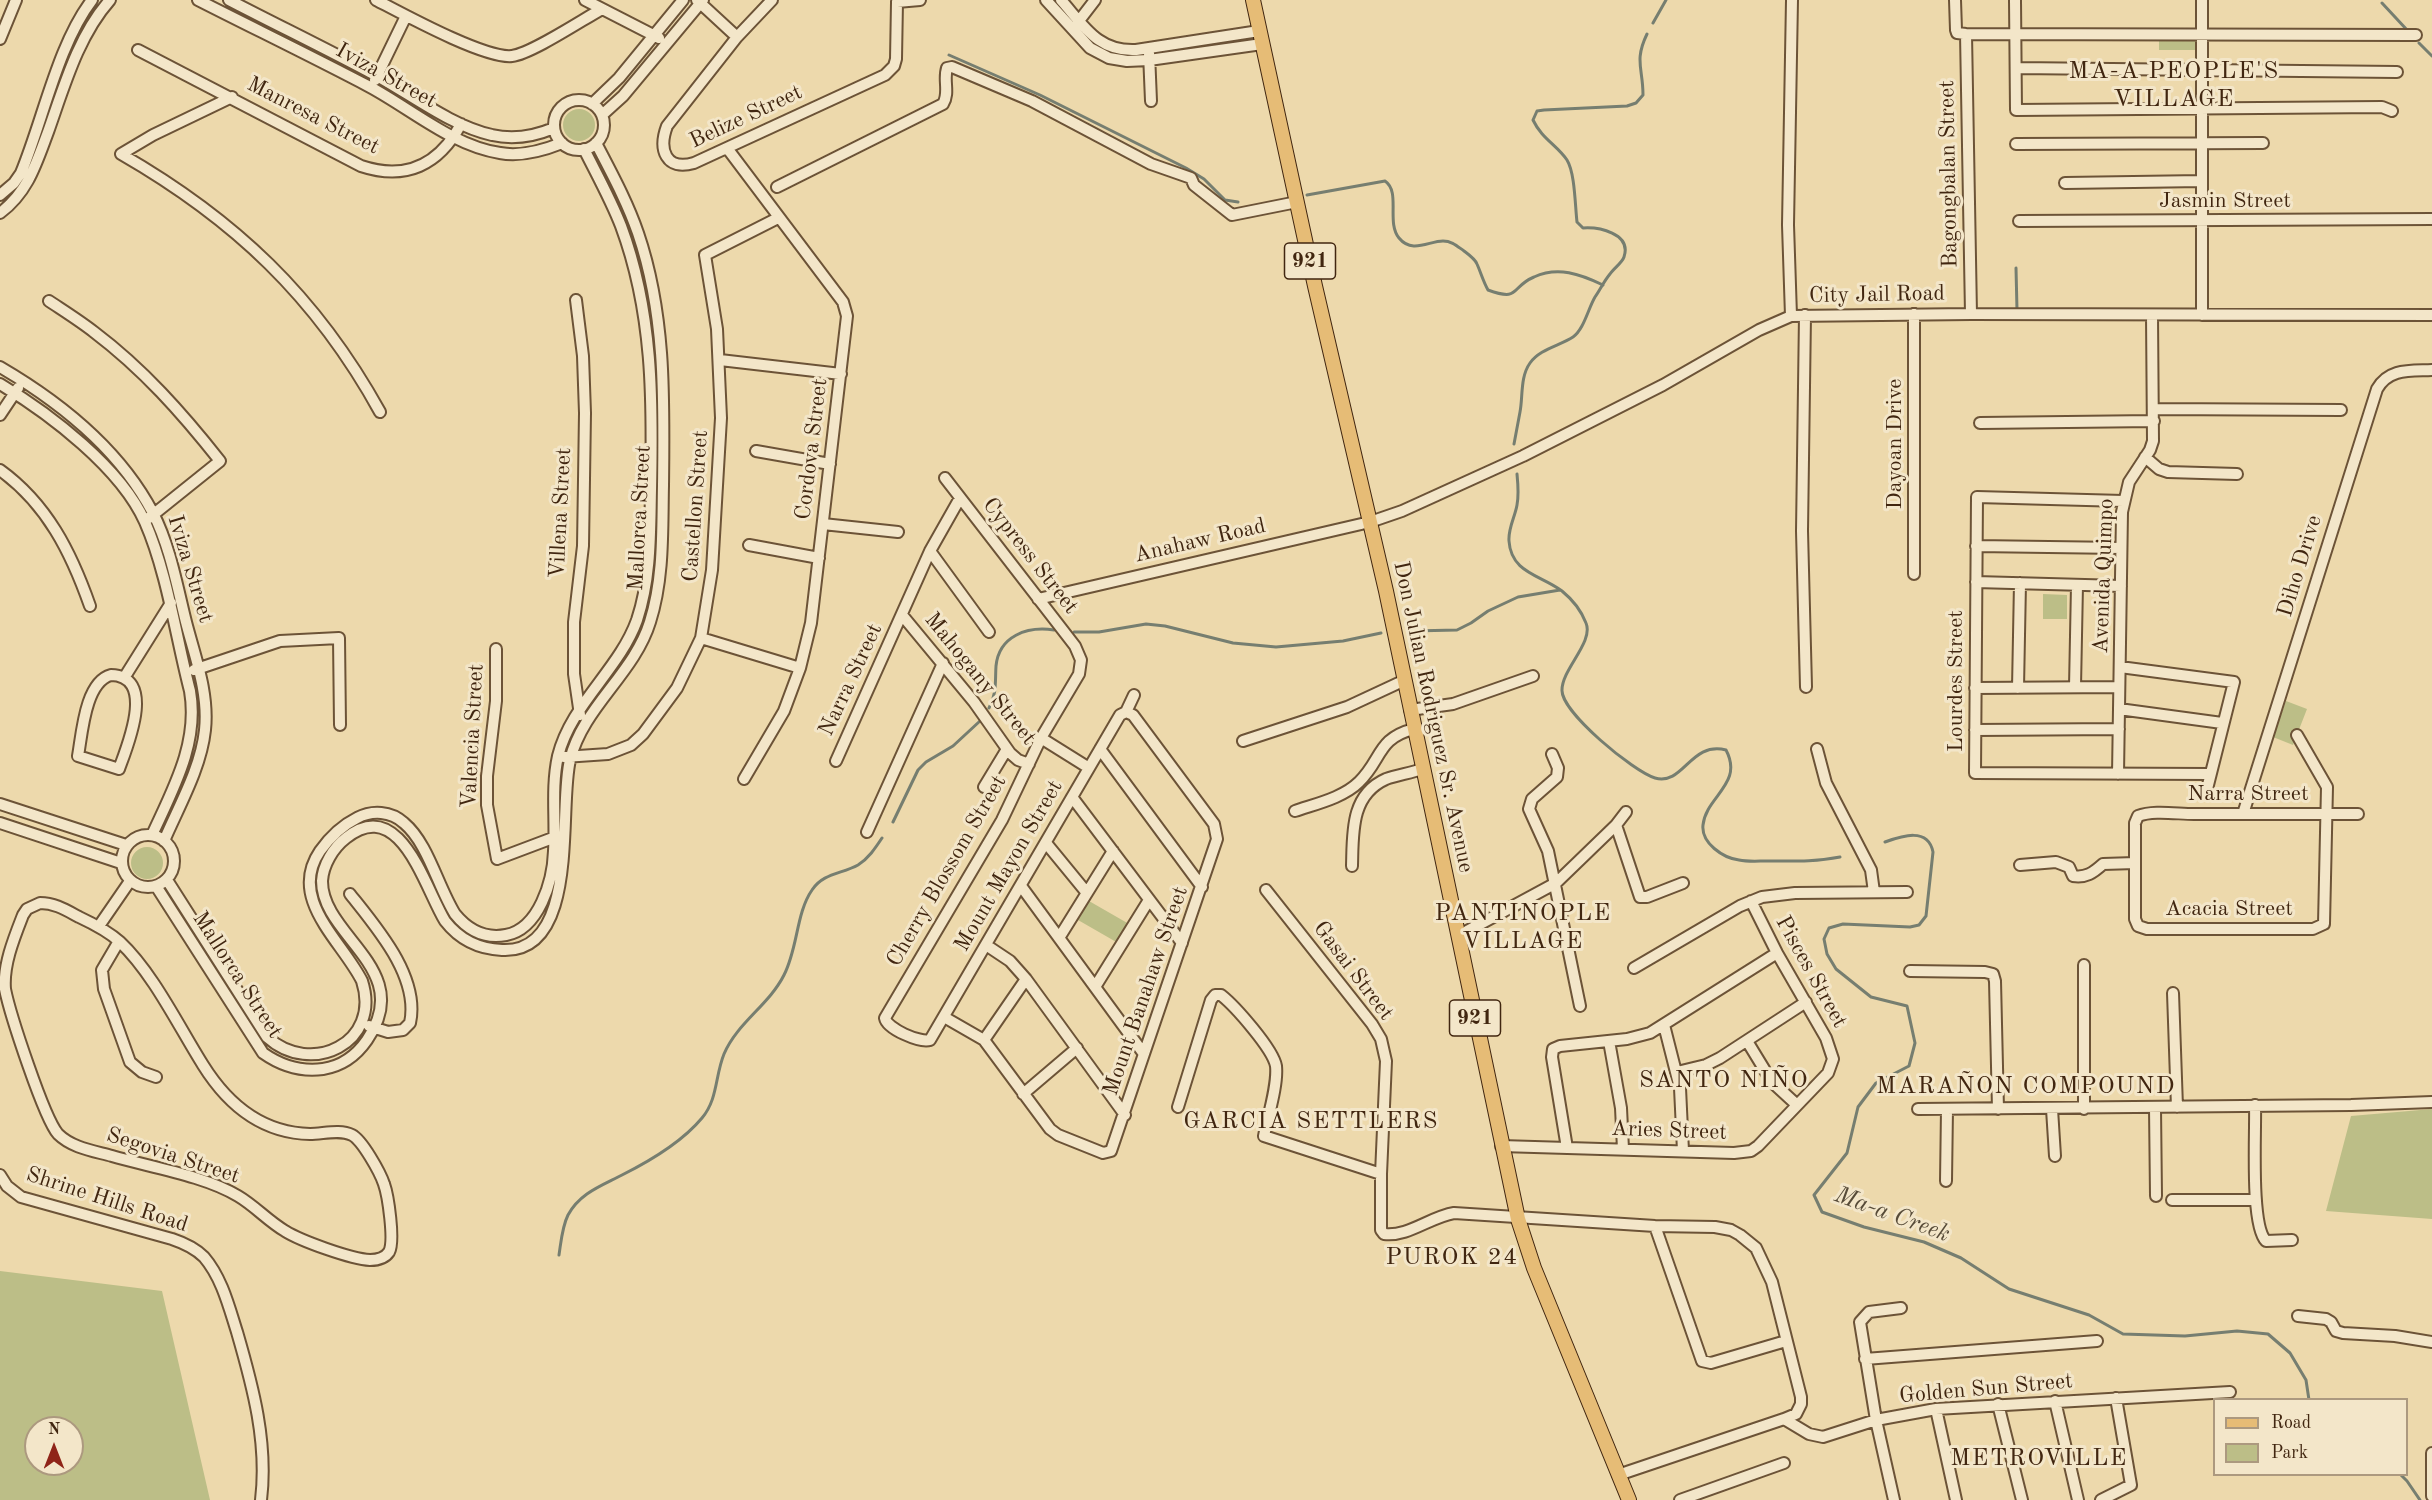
<!DOCTYPE html>
<meta charset="utf-8">
<style>
body{margin:0}
#map{position:relative;width:2432px;height:1500px;overflow:hidden;background:#edd9ac;font-family:"Old Standard TT",serif}
canvas{display:block}
.legend{position:absolute;left:2213px;top:1398px;width:195px;height:78px;box-sizing:border-box;background:#f3e6c9;border:2px solid #ac997f;margin:0;padding:8px 10px;list-style:none;font-size:18px;color:#412610}
.legend li{display:flex;align-items:center;gap:12px;height:30px}
.legend b{width:30px;border:2px solid #ac997f}
.north{position:absolute;left:24px;top:1416px;width:60px;height:60px;box-sizing:border-box;background:#f3e6c9;border:2px solid #ac997f;border-radius:50%;rotate:0deg;font-size:16px;font-weight:700;line-height:24px;text-align:center;color:#412610}
.north::after{content:'';display:block;margin:auto;width:21px;height:27px;background:#8f2418;clip-path:polygon(50% 0,100% 100%,50% 72%,0 100%)}
</style>
<div id="map">
<canvas width="2432" height="1500"></canvas>
<ul class="legend">
<li><b style="height:8px;background:#e6bc76"></b>Road</li>
<li><b style="height:16px;background:#bcbe87"></b>Park</li>
</ul>
<div class="north">N</div>
</div>
<script>
const g = document.querySelector('canvas').getContext('2d');
g.lineJoin = 'round';
function fillPath(path, color) { g.fillStyle = color; g.fill(path, 'evenodd'); }
function strokePath(path, color, width, dash) { g.strokeStyle = color; g.lineWidth = width; g.lineCap = dash ? 'butt' : 'round'; g.setLineDash(dash || []); g.stroke(path); }
function write(font, color, halo, rows, align = 'center') {
  g.font = font + ' "Old Standard TT",serif'; g.lineWidth = 6; g.setLineDash([]); g.textBaseline = 'middle'; g.strokeStyle = halo; g.fillStyle = color; for (const [text, x, y, turn = 0] of rows) {
    g.save(); g.translate(x, y); g.rotate((+turn || 0) * Math.PI / 180); g.textAlign = isNaN(turn) ? turn : align; if (halo) g.strokeText(text, 0, 0); g.fillText(text, 0, 0); g.restore();
  }
}
const green = new Path2D(`
 M2159,36H2198V50H2159Z
 M563 125a16 16 0 1 1 32 0a16 16 0 1 1-32 0Z
 M2043,594L2067,595V619H2043Z
 M2286,701L2307,709L2293,745L2273,737Z
 M131 863a16 16 0 1 1 32 0a16 16 0 1 1-32 0Z
 M1089,901L1129,924L1118,943L1078,920Z
 M2432,1109V1219L2326,1211L2351,1116Z
 M0,1271L162,1291L210,1500H0ZM36,1428H72V1464H36Z`);
const stream = new Path2D(`
 M2382,3L2408,31
 M1653,23L1666,0
 M2419,43L2432,56
 M949,55L1040,95L1186,168L1204,179L1225,200L1238,202
 M1307,195L1385,181C1401,192 1386,222 1399,238C1412,254 1429,241 1443,241C1452,241 1457,246 1464,251C1468,254 1475,259 1477,264C1481,273 1483,281 1488,290C1521,302 1510,287 1534,277C1558,266 1580,274 1603,285
 M2016,268L2017,310
 M1514,444C1516,433 1518,423 1520,412C1523,397 1520,377 1530,363C1540,349 1559,346 1573,337C1584,329 1588,309 1595,297C1600,290 1604,281 1610,274C1614,268 1622,263 1624,257C1632,233 1598,227 1583,228L1577,222C1575,205 1575,173 1567,160C1557,145 1542,139 1533,120L1537,111L1544,110L1627,106L1636,103L1643,95C1643,68 1634,61 1647,34
 M1517,474C1518,484 1519,495 1517,505C1515,517 1508,528 1509,541C1511,573 1541,575 1562,591C1573,600 1581,610 1586,623C1594,642 1562,669 1562,690C1561,712 1634,772 1655,778C1684,786 1690,741 1726,750C1744,784 1706,796 1703,825C1701,843 1723,858 1739,860C1748,862 1758,861 1767,861C1792,861 1815,862 1840,857
 M1412,631L1457,630L1471,623L1488,611L1518,597L1560,590
 M1074,632H1099L1146,624L1165,626L1233,643L1276,647L1343,641L1381,633
 M989,708C997,694 995,681 996,666C999,636 1027,626 1054,630
 M893,822L918,770L926,762L953,746L980,721
 M1885,842C1902,836 1928,827 1933,852L1926,916L1919,925L1910,927L1843,924L1829,928L1824,939L1827,954L1836,969L1871,997L1907,1006L1915,1043L1909,1066L1876,1083L1858,1107L1847,1153L1814,1195L1822,1212L1864,1227L1924,1242L1961,1258L2009,1289L2089,1315L2123,1334L2185,1336L2237,1331L2268,1334L2290,1353L2306,1380L2309,1400
 M559,1255C561,1242 562,1227 568,1215C580,1193 601,1186 622,1175C650,1161 682,1142 702,1118C718,1099 715,1076 724,1054C737,1023 769,1005 784,975C798,948 796,913 812,890C823,873 842,874 858,865C869,858 876,847 882,838
 M2400,1474L2407,1481L2420,1500`);
const minor = new Path2D(`
 M198,0C255,29 313,57 370,87C411,109 453,146 500,153C521,157 542,151 562,143
 M229,0C279,26 329,50 379,77C413,96 454,127 492,135C513,140 535,136 554,128
 M376,0C403,14 485,59 512,56C531,54 582,20 602,9
 M585,0L659,38
 M697,0L737,37
 M772,0L737,37L667,126C658,150 666,171 694,163L885,75L894,66L896,59L897,2L920,0
 M1046,0L1090,48L1109,58L1127,61L1149,60L1262,44
 M1061,0C1084,26 1098,52 1136,50L1259,31
 M1955,0L1956,30L1957,33L1966,34L2416,35
 M2015,0L2016,110L2382,107L2392,111
 M2202,0V315
 M1075,26L1095,0
 M1966,34L1971,314
 M0,39L16,0
 M138,50L361,166C406,181 439,165 461,124
 M1149,53L1151,101
 M2016,68L2397,72
 M375,80L406,16
 M232,97L153,135L121,154C234,219 316,296 380,412
 M554 125a25 25 0 1 1 50 0a25 25 0 1 1-50 0Z
 M592,104L619,78L683,0
 M602,115L623,96L703,0
 M2016,144L2263,143
 M727,148L843,302L847,316L811,623L800,668L784,711L744,779
 M2065,183L2202,181
 M777,187L943,104C950,93 943,80 947,68L952,67L1032,101L1151,164L1191,178L1194,185L1232,215L1297,202
 M0,195L14,183L21,173C43,120 58,44 92,0
 M0,213C28,192 36,164 48,132C64,87 78,36 110,0
 M2019,221L2432,219
 M576,300L583,356L585,413L583,546L574,622V674L580,715
 M49,301C64,311 80,321 94,332C143,369 182,413 220,461L149,518
 M1914,314V574
 M1805,315L1802,531L1806,687
 M1791,316L1788,225L1792,0
 M720,360L841,374
 M0,367C60,402 120,450 153,513C170,546 177,586 186,622C195,657 209,693 205,730C201,768 179,806 164,841
 M0,384C50,414 121,468 145,522C167,572 176,637 190,691C199,743 173,789 152,835
 M2154,409L2341,410
 M0,415L18,388
 M1980,423L2154,421
 M756,451L830,464
 M2145,457L2159,469L2168,472L2237,474
 M0,470C47,504 71,552 90,606
 M945,478L1075,646L1081,660L1079,674L1041,738L1002,820L885,1018C887,1029 920,1043 930,1040L1120,715L1126,712
 M2123,501L1977,497L1975,773L2210,774
 M823,524L898,532
 M749,545L819,558
 M1976,546L2121,548
 M930,551L989,632
 M1976,582L2121,586
 M1038,599L1370,522L1402,511L1523,456L1663,385L1759,330L1791,316L1971,314L2432,315
 M902,615L974,702L1010,753L1018,760L1029,764
 M701,638L800,668
 M496,649V701L487,776V805L497,859L558,836
 M2120,667L2234,682L2207,789
 M194,670L280,641L339,638L340,725
 M111,675C157,676 127,747 119,769L78,756C82,734 85,682 111,675Z
 M124,678L171,603
 M2075,687L2077,585
 M1975,688L2119,687
 M2018,688L2020,583
 M2119,709L2222,723
 M1410,710L1453,704L1533,676
 M1126,712L1134,695
 M1975,730L2119,729
 M2297,735L2327,787L2324,924L2313,929H2147L2138,926L2135,919V823L2138,816C2153,810 2177,814 2194,814C2249,814 2303,814 2358,814
 M1041,738L1089,768
 M1243,741L1347,707L1405,680
 M1100,749L1202,887
 M1817,749L1826,783L1871,870L1874,892
 M1552,754L1558,768L1557,777L1532,799L1529,809L1548,851L1580,1006
 M564,757L608,754L631,745L643,734L677,688L701,638L712,570L721,418L717,329L705,255L778,218
 M836,761L930,551L960,498
 M2118,774L2122,512L2129,482L2150,450L2153,441L2152,315
 M984,787L1007,749
 M1072,797L1182,943
 M0,804L126,845
 M1295,811C1315,804 1343,798 1359,782C1382,760 1377,738 1414,729
 M2243,814L2377,389C2389,368 2410,371 2432,370
 M0,823L121,863
 M1616,825L1640,897H1647L1683,883
 M867,832L943,663
 M122 861a26 26 0 1 1 52 0a26 26 0 1 1-52 0Z
 M1046,843L1087,893
 M2020,865L2056,862L2069,867L2073,876C2086,878 2093,873 2103,864L2135,863
 M1352,866C1353,834 1350,795 1386,779C1397,775 1411,773 1422,769
 M167,880L267,1037C311,1077 382,1043 362,981C342,941 287,899 320,851C330,837 341,826 357,818C372,810 391,811 404,823C428,843 438,887 455,914C468,930 485,939 506,935C539,929 553,881 554,851C556,819 551,788 558,756C571,704 619,670 637,620C651,578 650,534 651,490C653,400 653,312 621,226C611,200 597,175 584,149
 M156,886L263,1053C280,1065 301,1072 323,1069C342,1066 356,1056 367,1040C416,969 322,937 322,881C323,865 333,848 346,838C400,795 424,886 445,921C459,939 478,949 502,950C581,954 558,807 570,760C583,707 634,674 650,622C664,578 662,531 663,486C664,400 666,315 638,233C627,201 611,172 596,143
 M1021,886L1144,1054
 M1266,890L1372,1024L1381,1039L1386,1061L1381,1174V1230L1384,1234C1408,1237 1430,1217 1454,1213L1655,1226L1715,1227L1731,1230L1740,1235L1756,1248L1772,1282L1801,1397V1404L1796,1414L1784,1419
 M350,894C377,928 420,977 410,1023L403,1030L388,1032L369,1026
 M40,903C55,903 66,910 79,917C94,924 108,931 120,942C153,973 179,1027 203,1065C228,1105 262,1133 310,1134C323,1134 340,1129 352,1135C362,1140 380,1172 384,1184C388,1195 395,1241 389,1252C385,1258 377,1260 370,1260C351,1259 301,1241 285,1231C268,1221 255,1206 238,1196C205,1176 150,1167 112,1156C94,1151 72,1148 58,1134C44,1118 10,1014 5,989C3,965 14,938 23,915L27,909Z
 M99,926L130,881
 M1458,936L1556,883L1616,825L1626,812
 M1059,938L1113,851
 M119,941L102,970L104,989L130,1062L142,1072L156,1077
 M986,945L1010,961L1026,979L1125,1115
 M2084,965V1109
 M1634,968L1740,906L1762,897L1795,893L1907,892
 M1910,971L1985,972L1993,974L1995,981L1998,1109
 M1095,987L1149,900
 M2173,993L2177,1107
 M944,1017L984,1040L1050,1129L1058,1135L1103,1153L1111,1151L1217,839L1214,824L1133,715L1126,712
 M1664,1025L1680,1088L1683,1151
 M984,1040L1026,979
 M1609,1041L1621,1108L1623,1149
 M1747,1041L1772,1082L1797,1105
 M1677,1072L1706,1065L1720,1058L1806,1002
 M1023,1094L1077,1048
 M2255,1105C2256,1131 2250,1225 2266,1241L2292,1240
 M1178,1107L1211,1000L1215,995H1221C1235,1006 1273,1049 1276,1066C1278,1085 1268,1116 1264,1136L1381,1174
 M2155,1108L2156,1196
 M1918,1109L2351,1105L2432,1102
 M2052,1109L2055,1156
 M1501,1146L1734,1153L1751,1151L1758,1146L1828,1073L1833,1059L1826,1038L1777,953L1751,901
 M1567,1148L1552,1057L1553,1049L1560,1046L1627,1039L1650,1033L1777,953
 M0,1175L7,1186L21,1197L172,1239C184,1243 195,1248 204,1257C222,1278 229,1307 237,1332C253,1387 268,1443 261,1500
 M1946,1181L1947,1109
 M2172,1200H2256
 M1655,1226L1702,1361L1711,1363L1786,1341
 M2298,1316L2326,1319L2331,1322L2336,1331L2343,1333L2395,1336L2432,1342
 M1865,1359L2097,1341
 M2055,1401L2078,1500
 M1998,1404L2022,1500
 M1936,1409L1956,1500
 M2432,1453V1496
 M1618,1475L1784,1419L1809,1434L1823,1437L1876,1420L1936,1409L2230,1392
 M1680,1500L1784,1463
 M1894,1500L1876,1420L1860,1322L1869,1312L1901,1308
 M2101,1500L2131,1485L2116,1398`);
const major = new Path2D(`
 M1253,0L1315,286L1386,591L1518,1219L1534,1268L1629,1500`);
const shields = [
 [1310,261,51],
 [1475,1018,51]
];
const shieldNames = [
 ["921",1310,261],
 ["921",1475,1018]
];
const streetNames = [
 ["Iviza Street",386,76,29],
 ["Manresa Street",313,116,27],
 ["Belize Street",746,117,-25],
 ["Bagongbalan Street",1949,174,-91],
 ["Jasmin Street",2225,201],
 ["City Jail Road",1877,295,-1],
 ["Dayoan Drive",1895,444,-90],
 ["Cordova Street",812,449,-83],
 ["Castellon Street",696,506,-86],
 ["Villena Street",561,513,-87],
 ["Mallorca Street",640,518,-87],
 ["Anahaw Road",1200,541,-13],
 ["Cypress Street",1030,556,52],
 ["Diho Drive",2300,566,-73],
 ["Iviza Street",190,569,73],
 ["Avenida Quimpo",2104,576,-88],
 ["Mahogany Street",980,679,51],
 ["Narra Street",851,680,-65],
 ["Lourdes Street",1956,681,-90],
 ["Don Julian Rodriguez Sr. Avenue",1433,717,78],
 ["Valencia Street",473,736,-87],
 ["Narra Street",2248,794],
 ["Mount Mayon Street",1009,866,-60],
 ["Cherry Blossom Street",947,871,-60],
 ["Acacia Street",2229,909],
 ["Gasai Street",1353,971,53],
 ["Pisces Street",1811,972,61],
 ["Mallorca Street",237,975,57],
 ["Mount Banahaw Street",1146,991,-71],
 ["Aries Street",1669,1131,2],
 ["Segovia Street",173,1156,18],
 ["Shrine Hills Road",107,1200,18],
 ["Golden Sun Street",1986,1389,-5]
];
const neighbourhoodNames = [
 ["MA-A PEOPLE'S",2174,72],
 ["VILLAGE",2174,100],
 ["PANTINOPLE",1523,914],
 ["VILLAGE",1523,942],
 ["SANTO NIÑO",1724,1081],
 ["MARAÑON COMPOUND",2026,1087],
 ["GARCIA SETTLERS",1311,1122],
 ["PUROK 24",1452,1258],
 ["METROVILLE",2039,1459]
];
const waterNames = [
 ["Ma-a Creek",1892,1215,20]
];
fillPath(green, '#bcbe87');
strokePath(stream, '#767e70', 3);
strokePath(minor, '#6c5337', 14);
strokePath(major, '#412610', 16);
strokePath(minor, '#f3e6c9', 10);
strokePath(major, '#e6bc76', 14);
for (const [x, y, w] of shields) { const box = new Path2D(); box.roundRect(x - w / 2, y - 18, w, 36, 4.5); g.fillStyle = '#f3e6c9'; g.fill(box); strokePath(box, '#412610', 1.5); }
write('bold 21px', '#412610', null, shieldNames);
write('22px', '#412610', '#f3e6c9', streetNames);
g.letterSpacing = '1.5px';
write('24px', '#412610', '#f3e6c9', neighbourhoodNames);
g.letterSpacing = '0px';
write('italic 24px', '#574b38', '#f3e6c9', waterNames);
</script>
